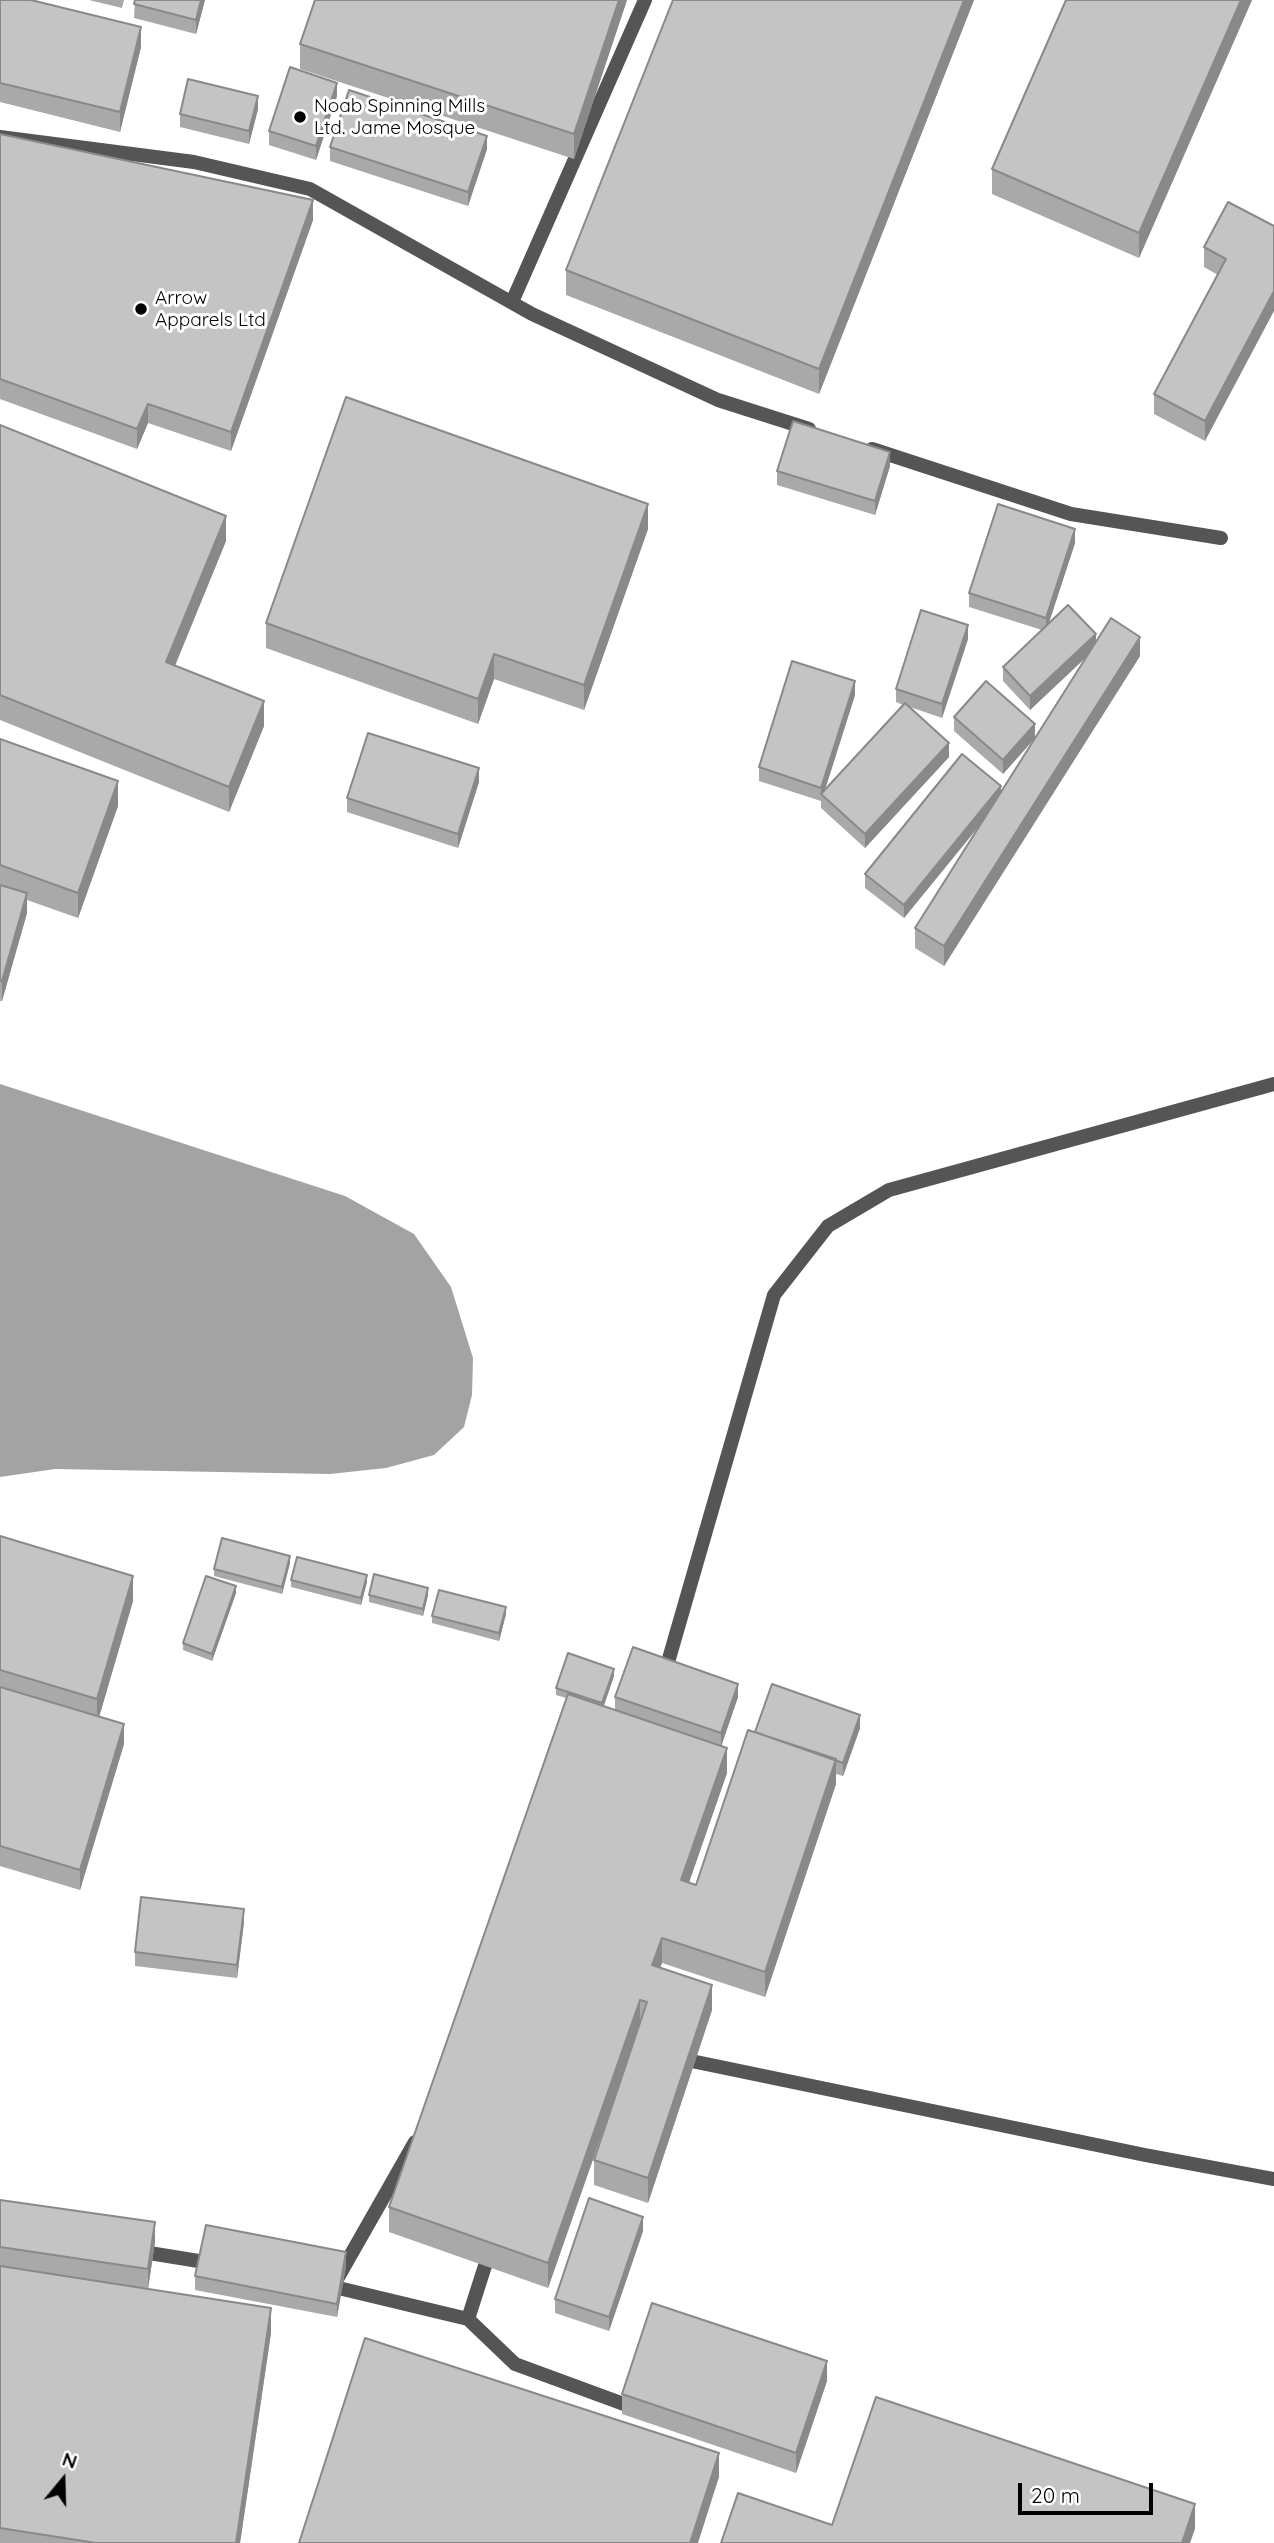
<!DOCTYPE html>
<style>
body{margin:0}
#map{position:relative;width:1274px;height:2543px;overflow:hidden;background:#fff;font-family:Quicksand,sans-serif}
canvas{display:block}
.north{position:absolute;left:28px;top:2445px;width:70px;height:70px;-webkit-text-stroke:5px #fff;paint-order:stroke;rotate:19deg;font-size:19px;font-weight:700;line-height:28px;text-align:center;color:#000}
.north::after{content:'';display:block;margin:auto;width:24px;height:32px;background:#000;clip-path:polygon(50% 0,100% 100%,50% 72%,0 100%)}
.scale{position:absolute;left:1018px;top:2483px;width:135px;height:32px;box-sizing:border-box;border:4px solid #000;border-top:0;padding-left:9px;font-size:21px;line-height:24px;white-space:nowrap;color:#000;-webkit-text-stroke:5px #fff;paint-order:stroke}
</style>
<div id="map">
<canvas width="1274" height="2543"></canvas>
<div class="north">N</div>
<div class="scale">20 m</div>
</div>
<script>
const g = document.querySelector('canvas').getContext('2d');
g.lineJoin = 'round';
function fillPath(path, color) { g.fillStyle = color; g.fill(path, 'evenodd'); }
function strokePath(path, color, width, dash) { g.strokeStyle = color; g.lineWidth = width; g.lineCap = dash ? 'butt' : 'round'; g.setLineDash(dash || []); g.stroke(path); }
function write(font, color, halo, rows, align = 'center') {
  g.font = font + ' Quicksand,sans-serif'; g.lineWidth = 6; g.setLineDash([]); g.textBaseline = 'middle'; g.strokeStyle = halo; g.fillStyle = color; for (const [text, x, y, turn = 0] of rows) {
    g.save(); g.translate(x, y); g.rotate((+turn || 0) * Math.PI / 180); g.textAlign = isNaN(turn) ? turn : align; if (halo) g.strokeText(text, 0, 0); g.fillText(text, 0, 0); g.restore();
  }
}
const water = new Path2D(`
 M0,1084L345,1196L414,1234L451,1287L473,1358L472,1395L464,1427L434,1455L386,1468L330,1474L55,1469L0,1477Z`);
const service = new Path2D(`
 M512,302L645,0
 M664,1676L774,1295L828,1226L889,1190L1274,1084
 M677,2058L1145,2155L1274,2179
 M137,2251L217,2264
 M337,2279L415,2142
 M326,2285L468,2319L515,2364L640,2410
 M468,2319L491,2247`);
const minor = new Path2D(`
 M0,137L194,162L310,189L532,314L718,400L809,429
 M872,449L1071,514L1221,538`);
const wall = new Path2D(`
 M0,0L141,47L120,132L0,102Z
 M89,0H124L122,8Z
 M135,0H205L196,34L134,18Z
 M627,0L574,159L300,69V44Z
 M974,0L819,394L566,295V270Z
 M1252,0L1139,258L992,194V169Z
 M337,96L316,160L269,145V131Z
 M258,109L249,144L180,127V114Z
 M0,134L313,220L231,451L148,423L137,449L0,399Z
 M330,147L487,149L468,206L330,161Z
 M1274,226L1205,441L1154,414V394L1218,275L1204,267V247Z
 M0,425L226,541L175,666L264,726L229,812L0,720Z
 M890,466L875,515L777,485V471Z
 M648,529L584,710L494,679L478,724L266,648V623Z
 M1075,543L1048,624L1096,642L1140,656L944,966L915,948V928L980,825L904,918L865,888V874L1001,792L1086,657L1030,710L1003,681V667L1042,630L969,607V593Z
 M968,639L942,718L910,707L949,757L865,848L821,808V801L759,781V767L855,695L825,789L903,705L896,702V689Z
 M954,717L1035,738L1003,774L954,731Z
 M0,739L118,806L78,918L27,900V913L2,1001H0Z
 M479,782L458,848L347,812V798Z
 M0,1536L133,1601L99,1717L124,1744L80,1890L0,1866Z
 M290,1563L282,1594L214,1576V1569Z
 M291,1580L367,1582L361,1605L291,1587Z
 M236,1593L212,1661L183,1650V1643Z
 M369,1595H428L423,1616L369,1602Z
 M506,1614L499,1641L432,1623V1616Z
 M614,1676L604,1706L615,1710V1697H738L721,1746L727,1773L689,1883L696,1885L755,1732L860,1728L843,1776L836,1774V1784L765,1997L662,1963L660,1968L712,2010L648,2203L594,2185V2160L614,2099L548,2288L389,2232V2207L566,1698L556,1695V1688Z
 M244,1922L237,1978L135,1966V1952Z
 M0,2200L155,2242L148,2289L271,2333L240,2543H0Z
 M643,2231L609,2331L555,2313V2299Z
 M346,2266L337,2317L195,2290V2276Z
 M827,2381L796,2473L622,2414V2394Z`);
const shadedWall = new Path2D(`
 M201,0H205L196,34V20Z
 M619,0H627L574,159V134Z
 M964,0H974L819,394V369Z
 M1241,0H1252L1139,258V233Z
 M141,27V47L120,132V112Z
 M337,83V96L316,160V146Z
 M258,96V109L249,144V131Z
 M487,136V149L468,206V192Z
 M313,200V220L231,451V432Z
 M1274,291V311L1205,441V421Z
 M148,404V423L137,449V429Z
 M890,452V466L875,515V501Z
 M648,504V529L584,710V685Z
 M226,516V541L166,687V662Z
 M1075,529V543L1046,632V618Z
 M968,625V639L942,718V704Z
 M1096,634V648L1030,710V696Z
 M1140,637V656L944,966V946Z
 M494,654V679L478,724V699Z
 M855,681V695L823,796L821,794V788Z
 M264,701V726L229,812V787Z
 M1035,724V738L1003,774V760Z
 M949,743V757L865,848V834Z
 M479,768V782L458,848V834Z
 M118,781V806L78,918V893Z
 M1001,786V799L904,918V905Z
 M27,893V913L2,1001V981Z
 M290,1556V1563L282,1594V1587Z
 M367,1575V1582L361,1605V1598Z
 M133,1576V1601L97,1724V1699Z
 M236,1586V1593L212,1661V1654Z
 M428,1588V1595L423,1616V1609Z
 M506,1607V1614L499,1641V1633Z
 M614,1669V1676L602,1710V1703Z
 M738,1684V1697L721,1747V1733Z
 M860,1715V1728L843,1776V1763Z
 M124,1724V1744L80,1890V1870Z
 M727,1748V1773L681,1905V1880Z
 M836,1759V1784L765,1997V1972Z
 M244,1909V1922L237,1978V1965Z
 M662,1938V1963L652,1990V1965Z
 M712,1985V2010L648,2203V2178Z
 M640,2000V2025L548,2288V2263Z
 M643,2217V2231L609,2331V2317Z
 M155,2222V2242L148,2289V2269Z
 M346,2252V2266L337,2317V2304Z
 M271,2308V2333L240,2543H236Z
 M827,2361V2381L796,2473V2453Z
 M719,2453V2477L698,2543H690Z
 M1195,2504V2529L1190,2543H1182Z`);
const building = new Path2D(`
 M0,0H31L141,27L120,112L0,83Z
 M135,0H201L196,20L134,4Z
 M315,0H619L574,134L300,44Z
 M673,0H964L819,369L566,270Z
 M1066,0H1241L1139,233L992,169Z
 M290,67L337,83L316,146L269,131Z
 M188,79L258,96L249,131L180,114Z
 M349,90L487,136L468,192L330,147Z
 M0,134L313,200L231,432L148,404L137,429L0,379Z
 M1228,202L1274,226V291L1205,421L1154,394L1226,259L1204,247Z
 M346,397L648,504L584,685L494,654L478,699L266,623Z
 M793,421L890,452L875,501L777,471Z
 M0,425L226,516L166,662L264,701L229,787L0,695Z
 M998,504L1075,529L1046,618L969,593Z
 M1068,605L1096,634L1030,696L1003,667Z
 M921,610L968,625L942,704L896,689Z
 M1111,618L1140,637L944,946L915,928Z
 M792,661L855,681L821,788L759,767Z
 M986,681L1035,724L1003,760L954,717Z
 M905,703L949,743L865,834L821,794Z
 M368,733L479,768L458,834L347,798Z
 M0,739L118,781L78,893L0,865Z
 M962,754L1001,786L904,905L865,874Z
 M0,885L27,893L2,981H0Z
 M0,1536L133,1576L97,1699L0,1670Z
 M222,1538L290,1556L282,1587L214,1569Z
 M297,1557L367,1575L361,1598L291,1580Z
 M374,1574L428,1588L423,1609L369,1595Z
 M206,1576L236,1586L212,1654L183,1643Z
 M439,1590L506,1607L499,1633L432,1616Z
 M633,1647L738,1684L721,1733L615,1697Z
 M568,1653L614,1669L602,1703L556,1688Z
 M772,1684L860,1715L843,1763L755,1732Z
 M0,1687L124,1724L80,1870L0,1846Z
 M568,1694L727,1748L681,1880L696,1885L748,1730L836,1759L765,1972L662,1938L652,1965L712,1985L648,2178L594,2160L647,2002L640,2000L548,2263L389,2207Z
 M141,1897L244,1909L237,1965L135,1952Z
 M589,2198L643,2217L609,2317L555,2299Z
 M0,2200L155,2222L148,2269L0,2247Z
 M206,2225L346,2252L337,2304L195,2276Z
 M0,2266L271,2308L236,2543H96L0,2528Z
 M652,2303L827,2361L796,2453L622,2394Z
 M365,2338L719,2453L690,2543H299Z
 M876,2397L1195,2504L1182,2543H721L738,2493L832,2525Z`);
const markers = [
 [300,117,7,"#000"],
 [141,309,7,"#000"]
];
const poiNames = [
 ["Noab Spinning Mills",314,106],
 ["Ltd. Jame Mosque",314,128],
 ["Arrow",155,298],
 ["Apparels Ltd",155,320]
];
fillPath(water, '#a3a3a3');
strokePath(service, '#555', 14);
strokePath(minor, '#555', 14);
fillPath(wall, '#a9a9a9');
fillPath(shadedWall, '#898989');
fillPath(building, '#c4c4c4');
strokePath(building, '#898989', 2);
for (const [x, y, r, color] of markers) { const dot = new Path2D(); dot.arc(x, y, r, 0, 2 * Math.PI); g.fillStyle = color; g.fill(dot); strokePath(dot, '#fff', 2.5); }
write('19px', '#000', '#fff', poiNames, 'left');
</script>
